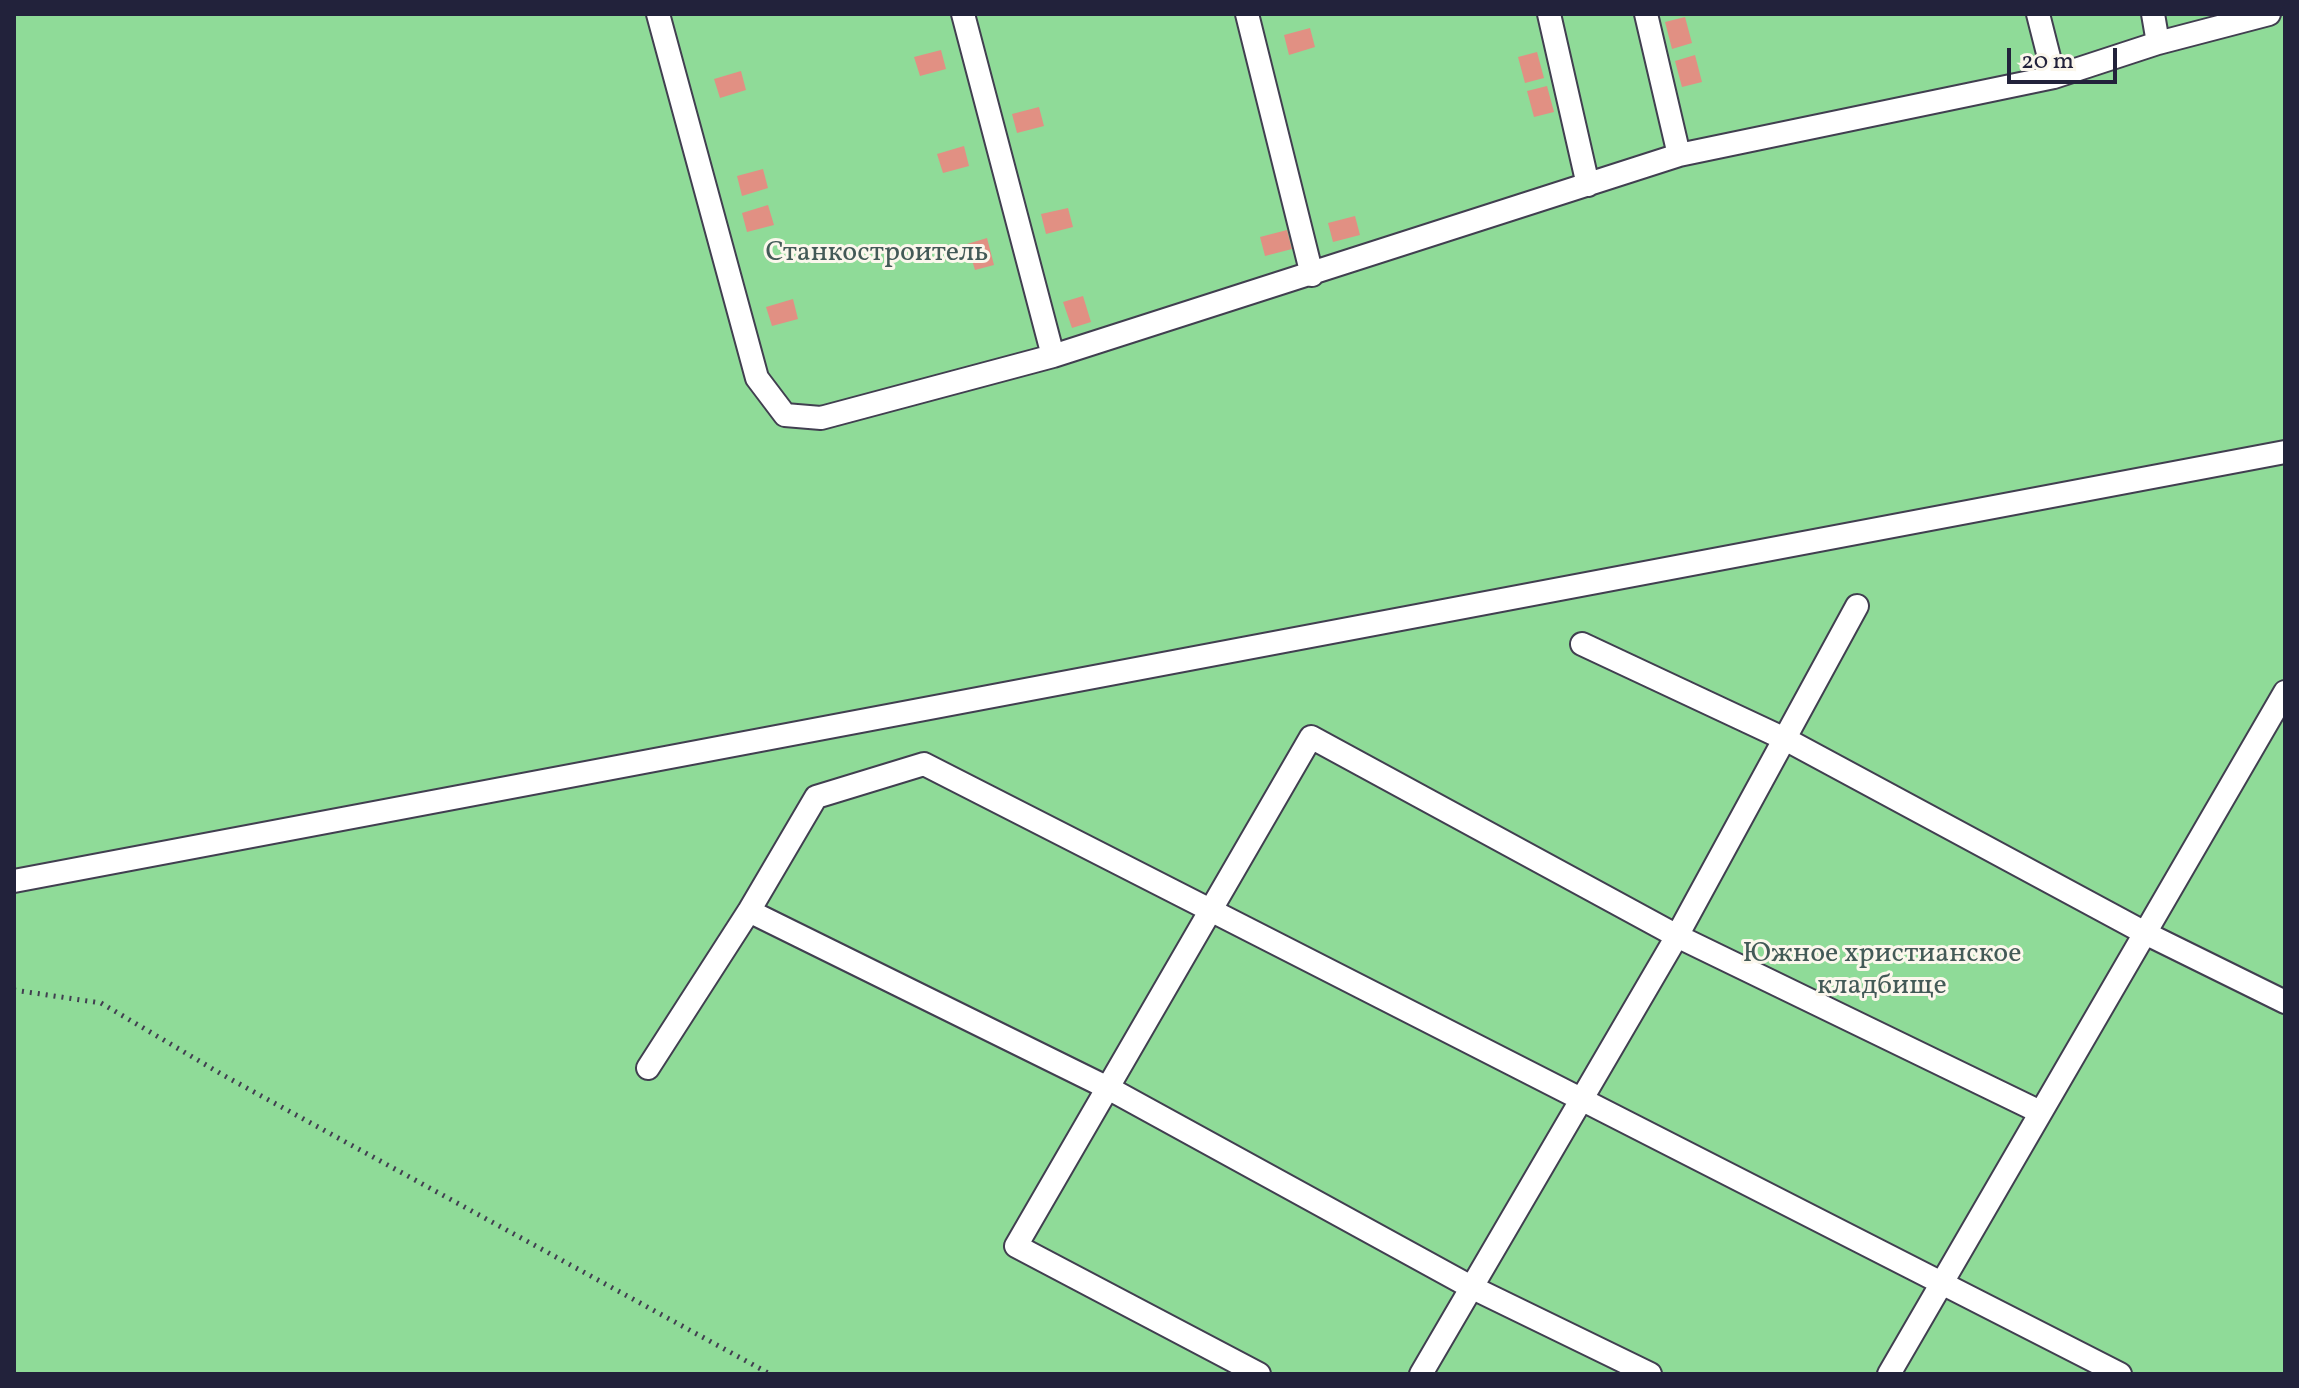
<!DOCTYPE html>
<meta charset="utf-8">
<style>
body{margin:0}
#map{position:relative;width:2299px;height:1388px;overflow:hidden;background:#f1e3c6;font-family:Vollkorn,serif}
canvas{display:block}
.frame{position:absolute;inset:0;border:16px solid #22223b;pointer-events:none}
.scale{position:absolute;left:2007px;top:48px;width:110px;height:36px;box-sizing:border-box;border:4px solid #22223b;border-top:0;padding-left:10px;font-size:24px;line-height:28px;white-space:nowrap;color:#22223b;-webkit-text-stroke:6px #fbf7ec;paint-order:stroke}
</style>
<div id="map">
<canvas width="2299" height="1388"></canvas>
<div class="frame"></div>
<div class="scale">20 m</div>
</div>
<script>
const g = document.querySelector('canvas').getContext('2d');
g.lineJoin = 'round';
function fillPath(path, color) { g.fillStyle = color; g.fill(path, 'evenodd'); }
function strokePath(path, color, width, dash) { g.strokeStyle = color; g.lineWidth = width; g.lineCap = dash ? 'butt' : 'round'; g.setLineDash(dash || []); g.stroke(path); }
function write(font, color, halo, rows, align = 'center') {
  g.font = font + ' Vollkorn,serif'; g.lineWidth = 6; g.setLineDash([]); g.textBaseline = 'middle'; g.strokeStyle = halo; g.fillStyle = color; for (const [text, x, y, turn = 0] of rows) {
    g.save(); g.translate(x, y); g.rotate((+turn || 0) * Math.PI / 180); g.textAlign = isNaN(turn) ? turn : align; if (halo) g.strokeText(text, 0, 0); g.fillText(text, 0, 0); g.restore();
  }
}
const green = new Path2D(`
 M14,14H2285V1374H14Z`);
const building = new Path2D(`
 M1685,17L1692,43L1672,49L1665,22Z
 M1310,28L1315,47L1289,55L1284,35Z
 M941,50L946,69L920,76L914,57Z
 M1537,52L1544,78L1525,83L1518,57Z
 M1695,55L1702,82L1682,87L1675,61Z
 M741,71L746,90L720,98L714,79Z
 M1547,86L1554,112L1534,117L1527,91Z
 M1039,107L1044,126L1017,133L1012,114Z
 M964,146L969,166L943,173L937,154Z
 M763,169L768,188L742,196L737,176Z
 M768,205L774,225L747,232L742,213Z
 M1068,208L1073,227L1046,234L1041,214Z
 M1355,216L1360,235L1333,242L1328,223Z
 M1287,230L1292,249L1265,256L1260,237Z
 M987,238L994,265L975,270L967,244Z
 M1083,296L1091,322L1072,328L1063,302Z
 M793,299L798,319L772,326L766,307Z`);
const path = new Path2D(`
 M14,990L101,1003L223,1075L770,1374`);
const service = new Path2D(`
 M658,14L757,378L785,415L821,418L1053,356L1679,155L2054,77L2158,43L2269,14
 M963,14L1053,356
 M1247,14L1312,275
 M1549,14L1588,185
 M1646,14L1679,155
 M2038,14L2054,77
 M2153,14L2158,43
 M1582,644L1787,740L2145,933L2285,1002
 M14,881L2285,452
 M749,911L1110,1089L1469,1286L1650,1374
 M648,1068L749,911L816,797L924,764L2120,1374
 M1259,1374L1016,1246L1311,737L1677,936L2040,1112
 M1421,1374L1677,936L1857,606
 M1889,1374L2285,692`);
const parkNames = [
 ["Станкостроитель",877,255],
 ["Южное христианское",1882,956],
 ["кладбище",1882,988]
];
fillPath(green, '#8fdb98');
fillPath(building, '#e19083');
strokePath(service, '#413f50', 26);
strokePath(path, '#413f50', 5, [2, 6]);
strokePath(service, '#fff', 22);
write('28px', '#435a57', '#fbf7ec', parkNames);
</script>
